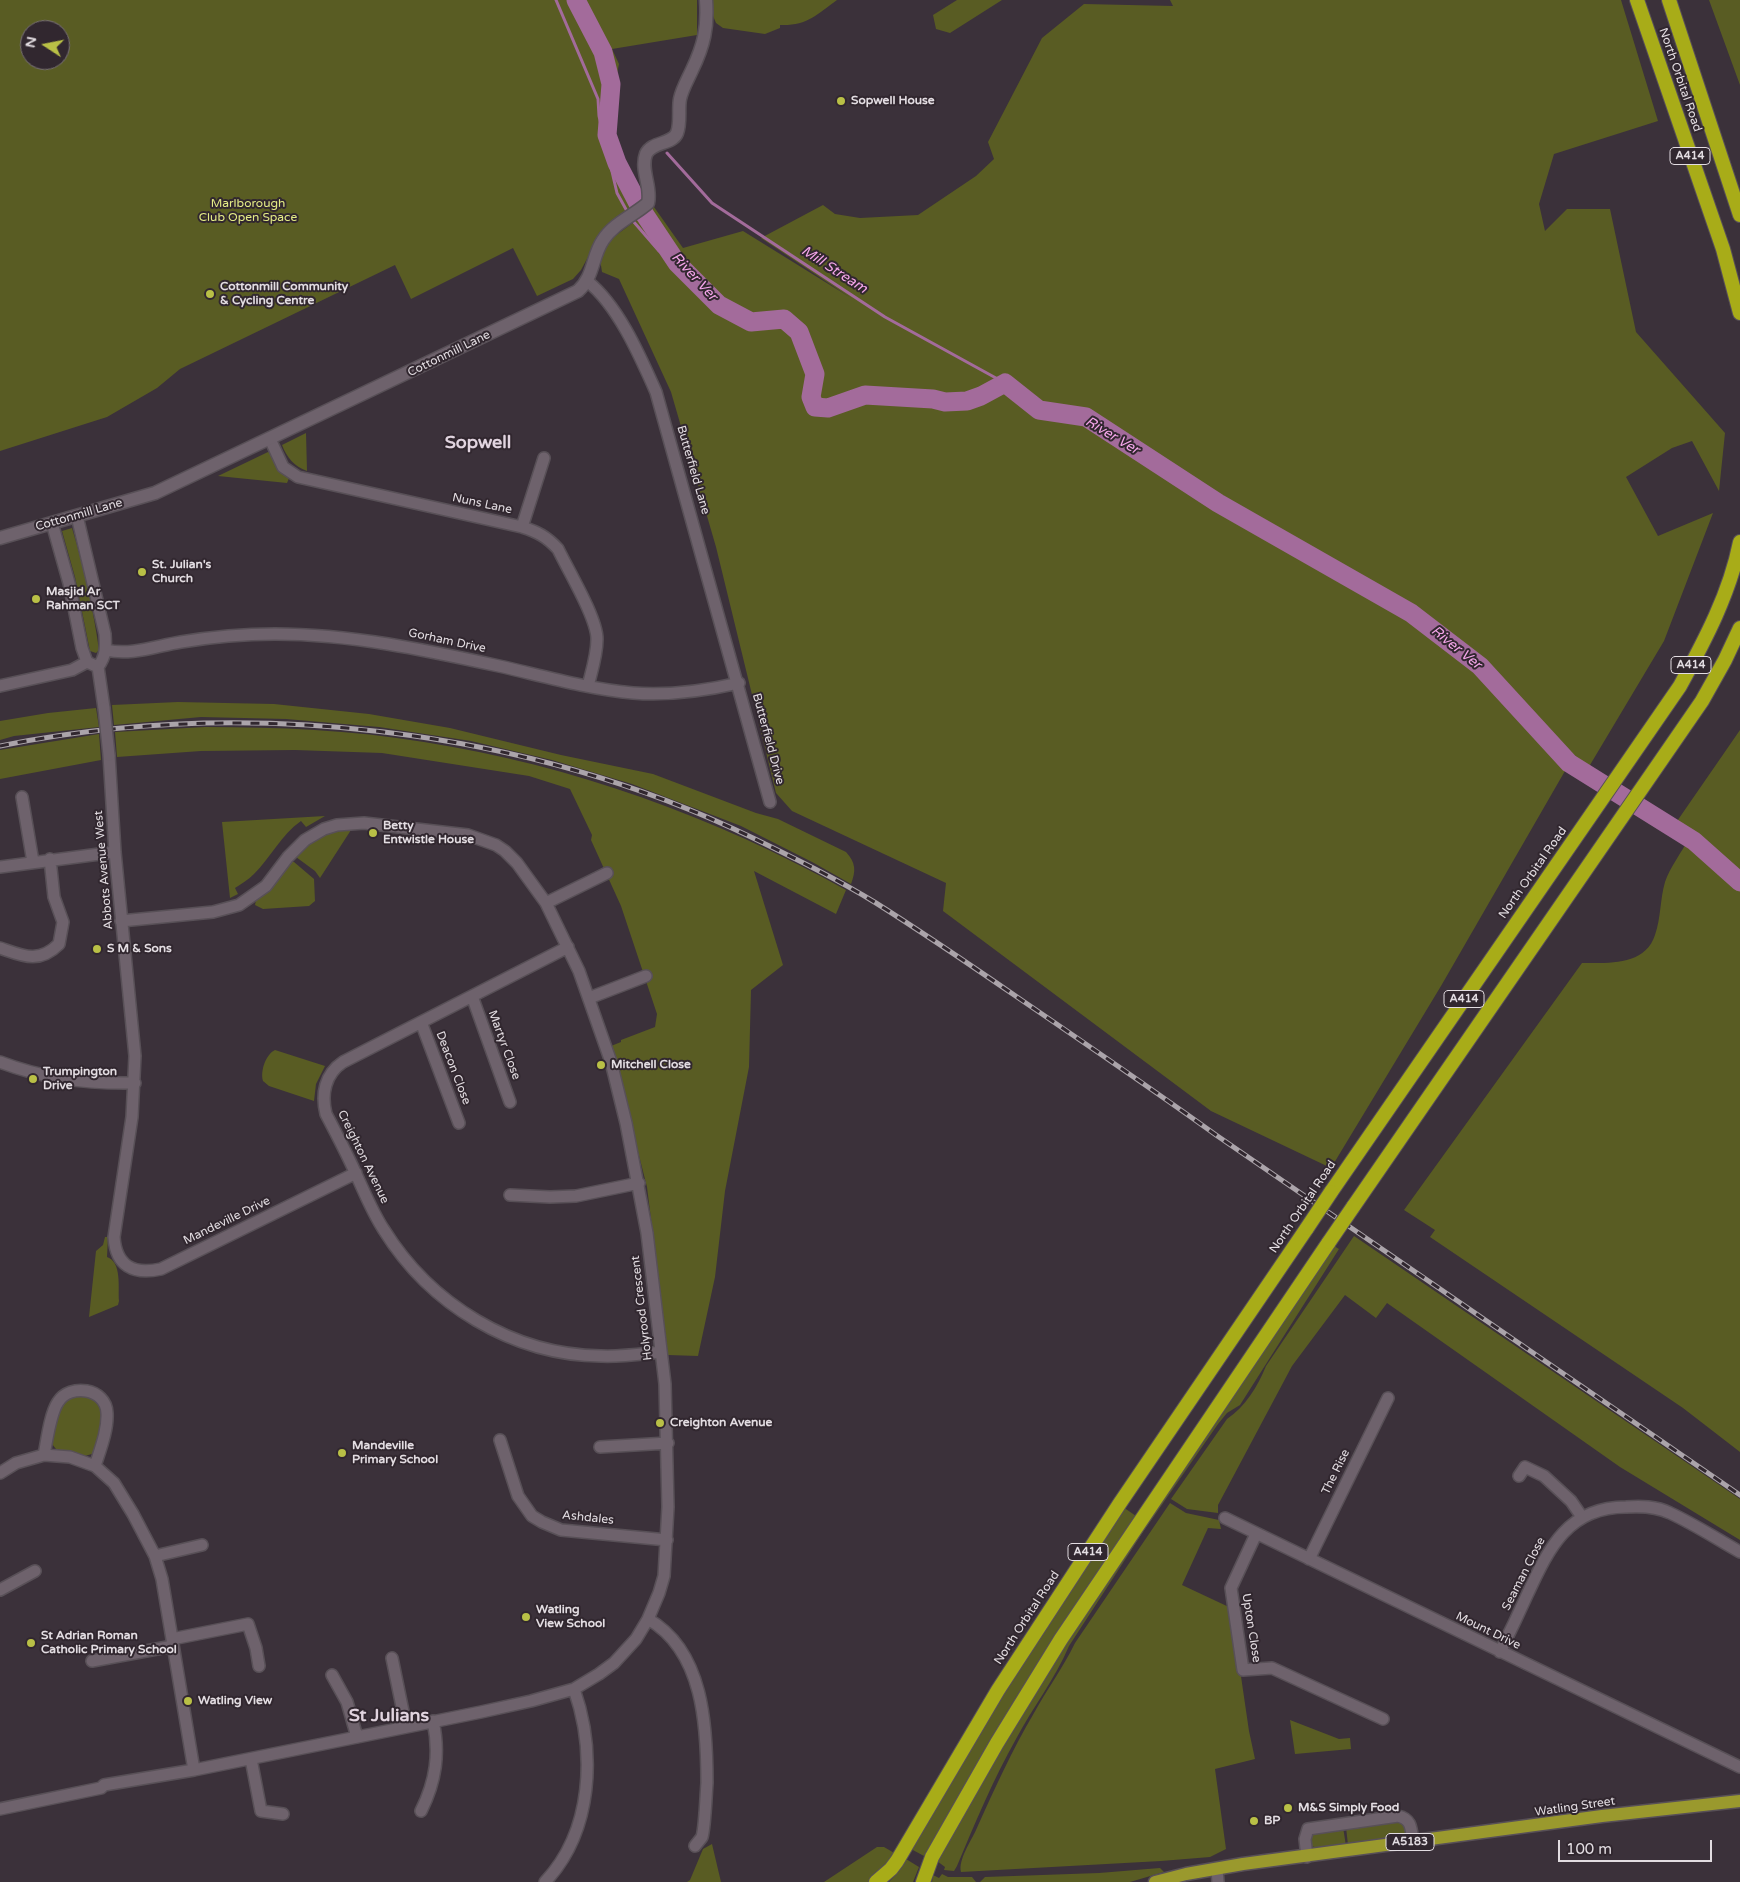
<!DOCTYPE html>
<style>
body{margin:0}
#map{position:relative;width:1740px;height:1882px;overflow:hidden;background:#3b313a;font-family:"Varela Round",sans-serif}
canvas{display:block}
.north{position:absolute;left:20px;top:20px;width:50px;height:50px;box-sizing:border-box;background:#31272f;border:1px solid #787077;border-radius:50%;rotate:281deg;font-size:14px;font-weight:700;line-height:20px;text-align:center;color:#e3dde2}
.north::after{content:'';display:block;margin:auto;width:18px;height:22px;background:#b9c046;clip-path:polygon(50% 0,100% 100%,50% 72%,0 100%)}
.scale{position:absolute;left:1558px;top:1840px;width:154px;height:22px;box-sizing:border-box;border:2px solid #e3dde2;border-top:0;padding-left:6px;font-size:15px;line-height:18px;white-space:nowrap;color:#e3dde2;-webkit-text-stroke:4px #31272f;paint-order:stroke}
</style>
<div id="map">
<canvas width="1740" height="1882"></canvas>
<div class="north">N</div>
<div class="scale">100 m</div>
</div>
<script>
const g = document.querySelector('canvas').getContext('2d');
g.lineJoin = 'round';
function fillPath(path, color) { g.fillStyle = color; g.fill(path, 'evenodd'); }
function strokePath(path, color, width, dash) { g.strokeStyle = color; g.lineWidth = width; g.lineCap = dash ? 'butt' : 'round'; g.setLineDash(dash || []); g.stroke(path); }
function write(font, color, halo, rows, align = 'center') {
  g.font = font + ' "Varela Round",sans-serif'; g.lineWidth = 4; g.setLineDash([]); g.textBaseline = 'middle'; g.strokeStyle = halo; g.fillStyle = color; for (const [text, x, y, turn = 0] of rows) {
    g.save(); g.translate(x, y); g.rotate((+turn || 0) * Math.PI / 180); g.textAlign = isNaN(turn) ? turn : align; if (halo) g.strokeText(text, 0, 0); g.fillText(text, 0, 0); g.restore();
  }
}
const green = new Path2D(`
 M0,0H697V35L612,49L619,64L611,104V134L620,164L637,196L636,203L614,221L595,244L581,270L573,279L537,296L513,248L411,299L395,265L180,369L157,388L107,417L0,451ZM30,30H60V60H30Z
 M712,0H837C816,15 807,26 780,25V28L765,34L723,28L716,23L713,16Z
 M957,0H1002L950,33L936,29L933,15Z
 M1170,0H1621L1658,121L1554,154L1539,204L1545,231L1567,209H1610L1636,332L1725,433L1719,491L1692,441L1672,448L1626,477L1658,536L1713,513L1664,641L1587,770L1569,764L1441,986L1331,1168L1211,1111L943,911L946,883L792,811L776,793L716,547L671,392L619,279L602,272L600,259L611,239L654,207L683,248L743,231L851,298L761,238L823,205L835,214L860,218L918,215L976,176L994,159L988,142L1042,38L1084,4L1173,6Z
 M1709,0H1740V85Z
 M306,433L307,471C294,466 287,458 282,445Z
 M268,452L272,454L290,476L287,483L218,476Z
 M72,528C84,568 93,608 99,650L96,653L90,651L75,577L62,531Z
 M178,702L274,704L369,714L450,728L561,755L653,774L756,813L778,819L846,852C856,863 856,871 851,884L814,863L741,826L632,784L552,760L471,741L379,727L286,719L201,717L114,725L112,705Z
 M96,708L99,727L14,736L0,740V721L48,713Z
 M205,727C278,727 351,730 424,742C571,765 716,817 846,890L836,914L754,871L783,965L751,990L749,1067L725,1191L715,1277L698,1356L668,1355L647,1187L611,1046L621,1042V1040L655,1027L657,1014L621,906L591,840L592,835L570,789L529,776L382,753L295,750L201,751L117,757L115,732Z
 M1740,730V1452L1683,1408L1430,1237L1435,1230L1404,1210L1582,963C1608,963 1645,966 1655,935C1661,918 1660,899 1665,882C1670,867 1682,852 1689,838L1673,827Z
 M99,734L101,760L0,779V750Z
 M325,816L306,827L301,821C281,835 271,857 254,874C248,880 241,884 235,888L238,894L230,898L222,822Z
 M351,828V830L320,878L315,871L296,857V855C315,837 325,833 351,828Z
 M291,862H294L314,879L315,901L309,906L263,909L255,905L256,900L263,895Z
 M275,1050L325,1066L316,1084L314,1101L269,1086L263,1081C260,1071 266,1054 275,1050Z
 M1354,1236L1740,1499V1540L1620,1467L1387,1303L1376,1318L1345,1295L1292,1366L1218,1505V1513L1187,1509L1171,1499L1227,1419C1245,1407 1258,1386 1266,1366Z
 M105,1237H108L107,1257C122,1262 118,1287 119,1301L118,1305L89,1317L96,1251L103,1245Z
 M1334,1246L1339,1249L1240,1405L1227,1413L1218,1424L1143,1532L1069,1646C1055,1679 1033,1707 1016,1739C993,1780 975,1823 957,1866L954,1871L944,1870L945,1867L937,1861L954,1826L1056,1657Z
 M87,1395C113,1412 101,1427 95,1453L85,1456L56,1449L52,1444V1439C58,1414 56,1397 87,1395Z
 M1170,1503L1186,1513L1219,1520L1221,1529L1208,1528L1182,1585L1231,1608L1249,1731L1255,1759L1215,1769L1226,1849L1210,1857L1161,1861L961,1872C958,1860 971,1841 976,1830C994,1790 1012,1750 1034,1713C1047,1689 1063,1668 1075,1643Z
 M1123,1507L1136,1516L1006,1717L924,1856L911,1849L1005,1690Z
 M1290,1720L1339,1739L1350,1738L1351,1749L1295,1754Z
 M1401,1820L1408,1833L1405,1838L1348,1845L1346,1827Z
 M1343,1827L1346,1846L1321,1849L1311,1846L1310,1839L1314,1832Z
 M712,1844L721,1882H687L690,1880L703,1849Z
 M877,1847H884L896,1854L881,1873L869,1882H824Z
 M906,1859L919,1867L913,1882H889L897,1873Z
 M1160,1868L1164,1872L1130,1882H980L985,1877L1099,1873Z
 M942,1874L948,1877H972L976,1882H932L933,1875L939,1878Z`);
const stream = new Path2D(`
 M556,0L598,99L599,116L617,193L628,213
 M667,153L712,203L885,317L1005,383
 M633,221L659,251L677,263`);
const river = new Path2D(`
 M576,0L603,52L611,84L607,135L617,163L641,209L677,263L719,305L751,322L784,319L799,332L815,374L811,397L815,407L828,408L865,395L933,399L945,402L967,401L981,396L1005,383L1039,410L1086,417L1218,503L1411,613L1480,666L1569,763L1694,841L1740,882`);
const minor = new Path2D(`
 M587,281C618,305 640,356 656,392L770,802
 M270,439L283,467L298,477L522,527C538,532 547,537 558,549C568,570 597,618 597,639C597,655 592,670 588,686
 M77,516L105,634C106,648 106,656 98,667
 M52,523L69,583L82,648L87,662L98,667
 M522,527L544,458
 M106,650C131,656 156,646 181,642C211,637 244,634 275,634C351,634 425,650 499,666C543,676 588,689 633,693C669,696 704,691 739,683
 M98,667L104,708
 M0,686L72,670L87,662
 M109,755L115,852L135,1056L132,1117L114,1237C116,1266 133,1275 161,1269L356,1173
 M22,797L33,862
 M0,867L115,852
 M546,903L607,873
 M568,947L343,1062C325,1074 321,1094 326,1114C336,1133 346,1152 355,1172C364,1191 372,1212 384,1230C430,1304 512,1355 601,1356C621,1357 641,1354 661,1352
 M0,948C23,956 39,964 59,944L63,922L54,897L50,859
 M472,996L510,1102
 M589,998L646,976
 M421,1022L459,1123
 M0,1062C44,1079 88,1084 135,1083
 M510,1195L550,1197L576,1196L639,1183
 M500,1440L518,1496L532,1516L542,1522L561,1530L667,1540
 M600,1447L668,1443
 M44,1455C47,1440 50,1414 58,1402C70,1383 106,1388 107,1413C108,1430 100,1450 95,1466
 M0,1473L16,1463L44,1455L70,1457L95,1466L114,1483L133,1514L155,1556L162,1579L194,1770
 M1519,1476L1525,1467L1544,1476L1571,1501L1582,1517
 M1225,1518L1740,1767
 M1256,1534L1231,1588L1243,1670L1272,1668L1383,1719
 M155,1556L202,1545
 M1309,1559L1388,1398
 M0,1590L35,1571
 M648,1619C704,1651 707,1727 707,1783C706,1795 705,1827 702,1837C700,1840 697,1843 695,1846
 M172,1639L248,1624L256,1648L259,1666
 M1500,1652C1510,1632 1519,1613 1528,1593C1549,1548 1568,1507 1626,1507C1641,1506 1656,1506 1670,1513C1694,1524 1717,1539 1740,1552
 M392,1658L406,1726
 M92,1661L173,1646
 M332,1675L347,1702L357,1737
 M251,1759L261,1811L283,1814
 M0,1809L101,1788L104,1785L194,1770L481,1712L531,1701L574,1689L599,1674L614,1663L636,1639L648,1619L659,1593L664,1576L668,1507L665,1384L647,1233L626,1123L611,1062L579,971L546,903L517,863L505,851L496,845L468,835L364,823L337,825L324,829L305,840L288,857L266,886L239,905L213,912L121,921
 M421,1811C436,1781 440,1753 433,1721
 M1307,1857L1305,1839L1308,1829L1398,1816C1412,1819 1411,1829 1413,1842
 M1217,1869L1218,1882
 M545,1882C593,1831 596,1752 574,1689`);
const tertiary = new Path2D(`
 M0,538L155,493L578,291C594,277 592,256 603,240C614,223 633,216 648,203C652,187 640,170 646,154C652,141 672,145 677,133C681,123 678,109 680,99C682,89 688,79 692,70C704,45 708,28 706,0`);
const primary = new Path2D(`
 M1155,1882L1186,1874L1243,1864L1602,1816L1740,1801`);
const trunk = new Path2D(`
 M1637,0L1723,249L1740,313
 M1669,0L1740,215
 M1331,1192L1680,686C1705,640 1730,593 1740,542
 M1353,1207L1702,701L1725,660L1740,628
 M876,1882L891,1869L897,1861L998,1690L1120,1503L1307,1228
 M923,1882L932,1857L997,1743L1061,1639L1329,1242`);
const rail = new Path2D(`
 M0,746C247,696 526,728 753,838C794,858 837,879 876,903C925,934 972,966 1020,999C1086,1044 1152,1089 1216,1135L1740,1495`);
const minorBridge = new Path2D(`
 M104,708L109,755`);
const trunkBridge = new Path2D(`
 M1307,1228L1331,1192
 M1329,1242L1353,1207`);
const markers = [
 [841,101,5,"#b9c046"],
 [210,294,5,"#b9c046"],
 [142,572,5,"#b9c046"],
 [36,599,5,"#b9c046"],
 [373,833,5,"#b9c046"],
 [97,949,5,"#b9c046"],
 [601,1065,5,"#b9c046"],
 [33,1079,5,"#b9c046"],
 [660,1423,5,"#b9c046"],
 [342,1453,5,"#b9c046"],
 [526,1617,5,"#b9c046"],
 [31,1643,5,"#b9c046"],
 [188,1701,5,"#b9c046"],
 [1288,1808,5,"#b9c046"],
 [1254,1821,5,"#b9c046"]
];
const shields = [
 [1690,156,40],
 [1691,665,40],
 [1464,999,40],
 [1088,1552,40],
 [1410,1842,48]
];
const shieldNames = [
 ["A414",1690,156],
 ["A414",1691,665],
 ["A414",1464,999],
 ["A414",1088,1552],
 ["A5183",1410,1842]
];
const streetNames = [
 ["North Orbital Road",1680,80,71],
 ["Cottonmill Lane",449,354,-26],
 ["Butterfield Lane",693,470,74],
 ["Nuns Lane",482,504,12],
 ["Cottonmill Lane",79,515,-16],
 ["Gorham Drive",447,641,12],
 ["Butterfield Drive",768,739,75],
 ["Abbots Avenue West",104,870,-95],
 ["North Orbital Road",1533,873,-55],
 ["Martyr Close",504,1045,70],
 ["Deacon Close",453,1068,69],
 ["Creighton Avenue",363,1157,64],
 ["North Orbital Road",1303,1207,-56],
 ["Mandeville Drive",227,1221,-26],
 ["Holyrood Crescent",642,1308,-97],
 ["The Rise",1336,1472,-64],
 ["Ashdales",588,1518,6],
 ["Seaman Close",1524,1574,-63],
 ["North Orbital Road",1027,1618,-57],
 ["Upton Close",1251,1628,81],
 ["Mount Drive",1488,1631,26],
 ["Watling Street",1575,1807,-8]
];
const poiNames = [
 ["Sopwell House",851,101],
 ["Cottonmill Community",220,287],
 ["& Cycling Centre",220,301],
 ["St. Julian's",152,565],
 ["Church",152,579],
 ["Masjid Ar",46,592],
 ["Rahman SCT",46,606],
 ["Betty",383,826],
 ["Entwistle House",383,840],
 ["S M & Sons",107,949],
 ["Mitchell Close",611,1065],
 ["Trumpington",43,1072],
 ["Drive",43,1086],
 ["Creighton Avenue",670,1423],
 ["Mandeville",352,1446],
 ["Primary School",352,1460],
 ["Watling",536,1610],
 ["View School",536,1624],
 ["St Adrian Roman",41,1636],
 ["Catholic Primary School",41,1650],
 ["Watling View",198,1701],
 ["M&S Simply Food",1298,1808],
 ["BP",1264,1821]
];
const parkNames = [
 ["Marlborough",248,204],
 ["Club Open Space",248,218]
];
const waterNames = [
 ["Mill Stream",834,270,33],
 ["River Ver",694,277,47],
 ["River Ver",1112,436,31],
 ["River Ver",1456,648,39]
];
const districtNames = [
 ["Sopwell",478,443],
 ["St Julians",389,1716]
];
fillPath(green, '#595c23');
strokePath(stream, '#a36b9b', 3);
strokePath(river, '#a36b9b', 19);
strokePath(minor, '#585057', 14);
strokePath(tertiary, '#585057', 15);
strokePath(primary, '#585057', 15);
strokePath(trunk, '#585057', 16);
strokePath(minor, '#6e626c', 11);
strokePath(tertiary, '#6e626c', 12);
strokePath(primary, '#9a992d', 12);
strokePath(trunk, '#a8ac18', 14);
strokePath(rail, '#aba4aa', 5);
strokePath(rail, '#31272f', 3, [9]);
strokePath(minorBridge, '#585057', 14, []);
strokePath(trunkBridge, '#585057', 16, []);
strokePath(minorBridge, '#6e626c', 11);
strokePath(trunkBridge, '#a8ac18', 14);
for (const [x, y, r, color] of markers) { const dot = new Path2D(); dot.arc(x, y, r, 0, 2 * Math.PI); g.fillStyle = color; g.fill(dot); strokePath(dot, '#31272f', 2); }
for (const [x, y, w] of shields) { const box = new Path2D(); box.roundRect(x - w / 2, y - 8.5, w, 17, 4); g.fillStyle = '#31272f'; g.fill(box); strokePath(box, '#e3dde2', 1); }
write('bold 11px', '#e3dde2', null, shieldNames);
write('12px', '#e3dde2', '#31272f', streetNames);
write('bold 12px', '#e3dde2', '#31272f', poiNames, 'left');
write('12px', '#e4ec86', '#31272f', parkNames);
write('italic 14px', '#f5a6ea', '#31272f', waterNames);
write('bold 18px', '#e1d4df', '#31272f', districtNames);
</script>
